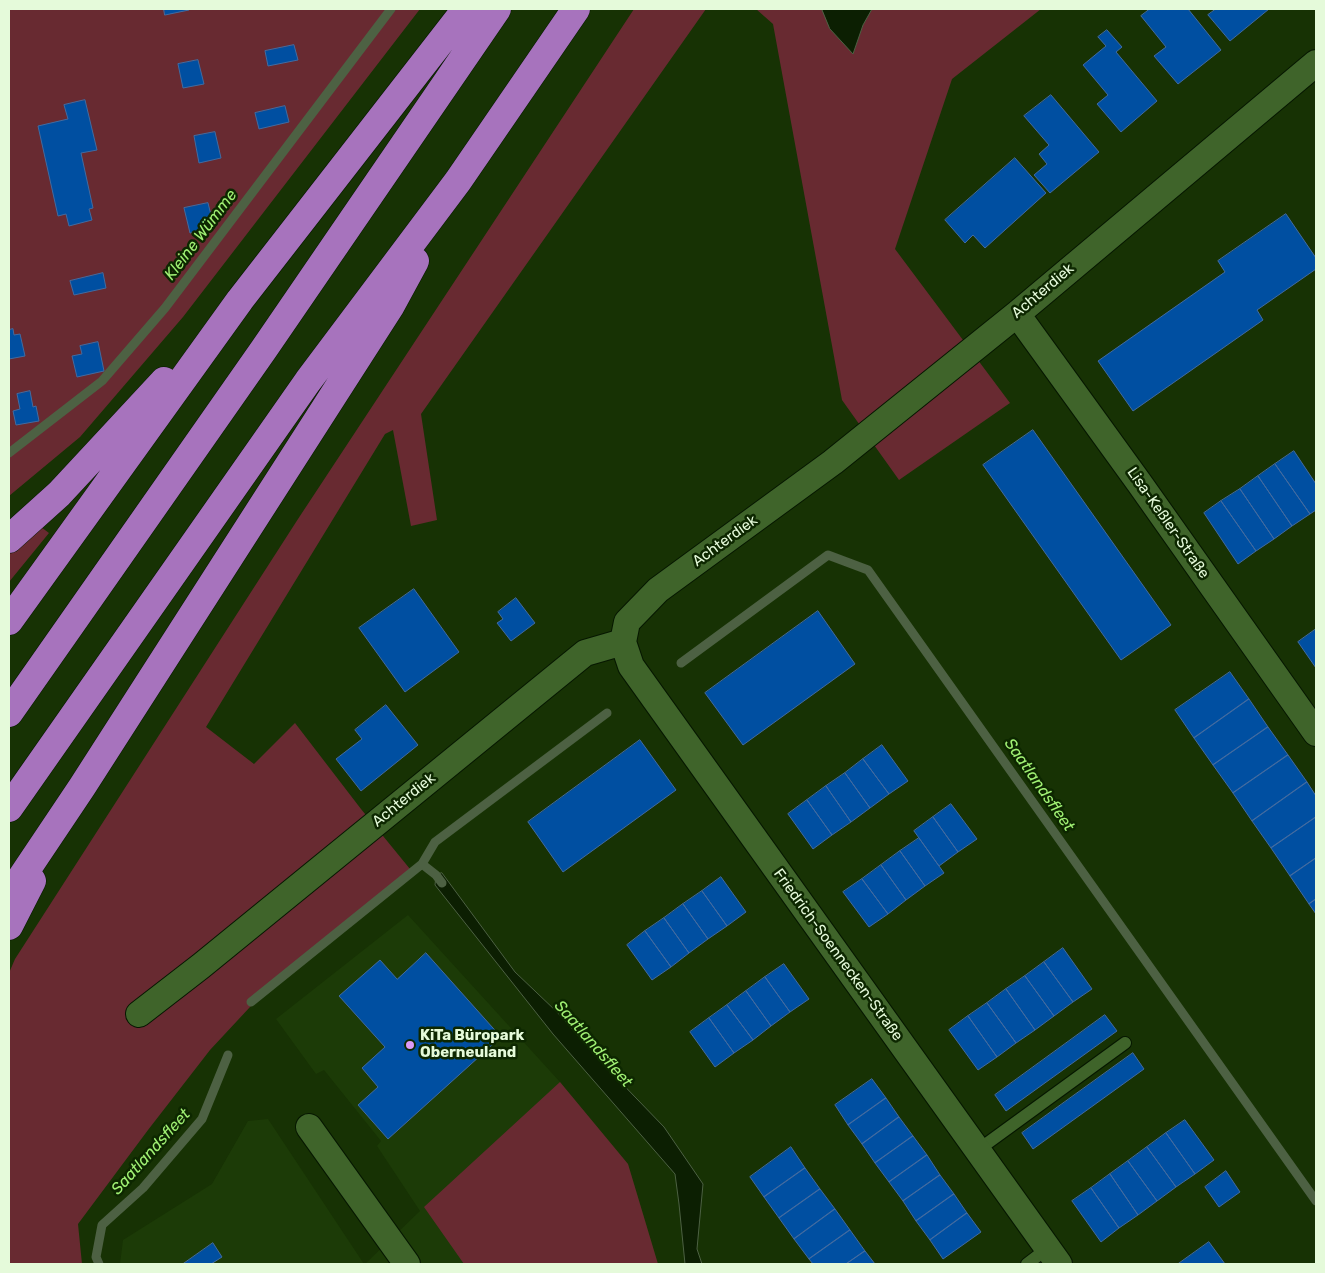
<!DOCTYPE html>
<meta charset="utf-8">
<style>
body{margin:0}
#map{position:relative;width:1325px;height:1273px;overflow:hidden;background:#173204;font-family:Rubik,sans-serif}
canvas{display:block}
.frame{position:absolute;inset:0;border:10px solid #e5fada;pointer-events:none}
</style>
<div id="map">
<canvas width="1325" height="1273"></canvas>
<div class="frame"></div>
</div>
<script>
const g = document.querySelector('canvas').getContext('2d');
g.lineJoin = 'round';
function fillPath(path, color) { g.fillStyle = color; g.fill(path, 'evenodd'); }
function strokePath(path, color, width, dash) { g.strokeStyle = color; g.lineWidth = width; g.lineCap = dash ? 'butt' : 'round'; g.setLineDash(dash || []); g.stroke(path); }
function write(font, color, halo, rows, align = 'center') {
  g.font = font + ' Rubik,sans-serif'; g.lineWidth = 5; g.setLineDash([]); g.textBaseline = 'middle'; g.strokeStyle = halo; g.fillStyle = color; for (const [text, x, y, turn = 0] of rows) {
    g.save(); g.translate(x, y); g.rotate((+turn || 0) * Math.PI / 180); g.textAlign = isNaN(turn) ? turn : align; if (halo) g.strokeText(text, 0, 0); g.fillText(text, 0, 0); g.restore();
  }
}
const built = new Path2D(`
 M408,915L560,1082L628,1164L658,1264H365L420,1211L377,1146L381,1141L324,1070L316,1074L276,1019Z
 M268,1119L364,1264H120L123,1240L212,1184L248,1121Z`);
const green = new Path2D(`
 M9,9H420L183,317L80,437L9,496Z
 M634,9H706L421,414L437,520L411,526L393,430L385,434L206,727L254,764L295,723L361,809L410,869L277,978L210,1050L148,1130L78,1224L82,1264H9V973L15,959L298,519Z
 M756,9H822L830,29L853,53L863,25L872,9H1041L952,79L895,249L1010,403L899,480L842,400L773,24Z
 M41,527L49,533L9,582V554Z
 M560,1082L628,1164L658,1264H464L424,1207Z`);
const water = new Path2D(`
 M822,9H872L863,25L853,54L830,29Z
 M442,873L515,972L557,1012L609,1070L664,1127L703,1184L697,1249L702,1264H685L679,1204L675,1174L553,1034L435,885L436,875Z`);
const stream = new Path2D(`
 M9,453L102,381L165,308L391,9
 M681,663L828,555L868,570L1316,1201
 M422,864L436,875L442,883
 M251,1002L422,864L435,842L607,713
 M99,1264L96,1257L102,1225L143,1188L202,1119L228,1055`);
const building = new Path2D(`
 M164,9H189V10L165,15Z
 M1150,9H1188L1221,50L1178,84L1154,56L1166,47L1141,16Z
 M1216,9H1269L1230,41L1208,15Z
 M1107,30L1122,47L1116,52L1157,101L1121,132L1097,104L1108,95L1083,65L1106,46L1098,37Z
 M294,45L298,60L268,66L265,51Z
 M198,60L204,84L183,88L178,64Z
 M1051,95L1099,152L1050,193L1034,175L1047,164L1039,154L1049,145L1024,116Z
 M85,100L97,150L81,153L93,208L89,209L92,220L69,226L66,214L58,216L38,126L68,119L64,105Z
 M285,106L289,122L259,129L255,113Z
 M215,132L221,158L199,163L194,136Z
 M1015,158L1046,193L985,248L973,235L965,243L945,220Z
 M208,203L214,227L190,233L184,208Z
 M1286,214L1316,258V269L1257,310L1263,320L1133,411L1098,361L1225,272L1218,261Z
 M103,273L106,288L74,295L70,281Z
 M13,329L14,335L20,334L25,356L9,359V330Z
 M98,342L104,371L77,377L72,356L82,354L80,346Z
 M30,391L33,407L36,406L39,421L16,425L13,411L20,409L17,394Z
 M1033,430L1171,625L1121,660L983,465Z
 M1294,451L1316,484V510L1310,514L1275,464Z
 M1275,464L1310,514L1292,526L1258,476Z
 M1258,476L1292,526L1274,539L1240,489Z
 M1240,489L1274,539L1256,551L1221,501Z
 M1221,501L1256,551L1238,564L1204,513Z
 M414,589L459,652L405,692L359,628Z
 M516,598L535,623L511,641L497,623L503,619L498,612Z
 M818,611L855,664L743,745L705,693Z
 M1316,629V668L1298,642Z
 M1230,672L1249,699L1194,738L1175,710Z
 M1249,699L1268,727L1213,765L1194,738Z
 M386,705L418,745L361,791L336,759L362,739L355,730Z
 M1268,727L1288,755L1233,793L1213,765Z
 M640,740L676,790L563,872L528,822Z
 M882,745L908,781L889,794L863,759Z
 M1288,755L1307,782L1252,821L1233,793Z
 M863,759L889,794L870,808L845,773Z
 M845,773L870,808L851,822L826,786Z
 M1307,782L1316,796V817L1271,848L1252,821Z
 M826,786L851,822L832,835L807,800Z
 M807,800L832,835L813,849L788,814Z
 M951,804L977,839L958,852L933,817Z
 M933,817L958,852L939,866L914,831Z
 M1316,817V858L1290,876L1271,848Z
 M919,838L944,873L925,886L900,851Z
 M900,851L925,886L906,900L881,865Z
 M1316,858V899L1309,904L1290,876Z
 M881,865L906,900L888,914L862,879Z
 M721,877L746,912L727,926L702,891Z
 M862,879L888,914L869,927L843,892Z
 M702,891L727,926L708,939L683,904Z
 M1316,899V914L1309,904Z
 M683,904L708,939L689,953L664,918Z
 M664,918L689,953L671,967L645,931Z
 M645,931L671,967L652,980L627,945Z
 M1063,948L1092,989L1073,1002L1044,962Z
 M426,953L501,1037L388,1139L358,1105L378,1087L362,1068L385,1047L339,996L380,960L397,979Z
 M1044,962L1073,1002L1054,1016L1025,976Z
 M784,964L809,999L790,1012L765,977Z
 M1025,976L1054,1016L1035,1030L1006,989Z
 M765,977L790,1012L771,1026L746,991Z
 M1006,989L1035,1030L1016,1043L987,1003Z
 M746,991L771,1026L753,1040L727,1005Z
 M987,1003L1016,1043L997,1057L968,1016Z
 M727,1005L753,1040L734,1053L709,1018Z
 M1105,1015L1117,1031L1006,1111L995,1095Z
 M968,1016L997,1057L978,1070L949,1030Z
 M709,1018L734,1053L715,1067L690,1032Z
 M1133,1053L1144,1069L1033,1149L1022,1133Z
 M872,1079L886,1098L848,1125L835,1105Z
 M886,1098L899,1117L862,1144L848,1125Z
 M899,1117L913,1136L875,1163L862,1144Z
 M1185,1120L1214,1160L1195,1174L1166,1133Z
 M1166,1133L1195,1174L1176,1187L1147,1147Z
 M913,1136L927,1155L889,1182L875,1163Z
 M791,1147L805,1168L764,1197L750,1177Z
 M1147,1147L1176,1187L1157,1201L1128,1161Z
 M927,1155L940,1175L903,1201L889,1182Z
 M1128,1161L1157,1201L1138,1215L1110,1174Z
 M805,1168L820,1189L779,1218L764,1197Z
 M1226,1171L1240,1192L1219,1207L1205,1187Z
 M1110,1174L1138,1215L1119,1228L1091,1188Z
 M940,1175L954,1194L916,1221L903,1201Z
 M1091,1188L1119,1228L1101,1242L1072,1201Z
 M820,1189L835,1209L794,1239L779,1218Z
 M954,1194L967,1213L930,1240L916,1221Z
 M835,1209L850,1230L809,1259L794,1239Z
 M967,1213L981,1232L943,1259L930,1240Z
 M850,1230L865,1251L846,1264H813L809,1259Z
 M1209,1242L1225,1264H1178Z
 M213,1243L222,1257L211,1264H183Z
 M865,1251L875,1264H846Z`);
const service = new Path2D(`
 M978,1150L1125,1043
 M1027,1264L1048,1248`);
const minor = new Path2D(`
 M1017,314L1140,484L1316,733
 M623,642L627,622L658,590L833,462L1017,314L1316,63
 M623,642L631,666L1059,1264
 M139,1014L201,966L585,653L623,642
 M309,1127L407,1264`);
const motorway = new Path2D(`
 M9,539L59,494L164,381
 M9,621L240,300L466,9
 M9,713L264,349L497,9
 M9,808L308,381L458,181L576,9
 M9,896L82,787L390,307L415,261
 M9,926L32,881`);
const markers = [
 [410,1045,5,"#db9af6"]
];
const streetNames = [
 ["Achterdiek",1043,291,-40],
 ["Lisa-Keßler-Straße",1168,523,55],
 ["Achterdiek",725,541,-36],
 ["Achterdiek",404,800,-39],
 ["Friedrich-Soennecken-Straße",838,955,54]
];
const poiNames = [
 ["KiTa Büropark",420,1036],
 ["Oberneuland",420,1053]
];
const waterNames = [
 ["Kleine Wümme",201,235,-53],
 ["Saatlandsfleet",1039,785,55],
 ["Saatlandsfleet",593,1044,49],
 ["Saatlandsfleet",151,1152,-48]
];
fillPath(built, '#1c3b07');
fillPath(green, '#682a31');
fillPath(water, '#0c1f02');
strokePath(water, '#4d6143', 1);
strokePath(stream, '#4d6143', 9);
fillPath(building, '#004fa1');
strokePath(building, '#426ba0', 1);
strokePath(service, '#061700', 14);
strokePath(minor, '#061700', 28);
strokePath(motorway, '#061700', 29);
strokePath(service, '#3f642a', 12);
strokePath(minor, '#3f642a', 26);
strokePath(motorway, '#a773bd', 28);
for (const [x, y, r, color] of markers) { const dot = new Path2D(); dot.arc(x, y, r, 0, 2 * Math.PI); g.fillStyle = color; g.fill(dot); strokePath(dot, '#0d2700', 2); }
write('15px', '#e5fada', '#0d2700', streetNames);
write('bold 15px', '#e5fada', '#0d2700', poiNames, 'left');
write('italic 16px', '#a0f073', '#0d2700', waterNames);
</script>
